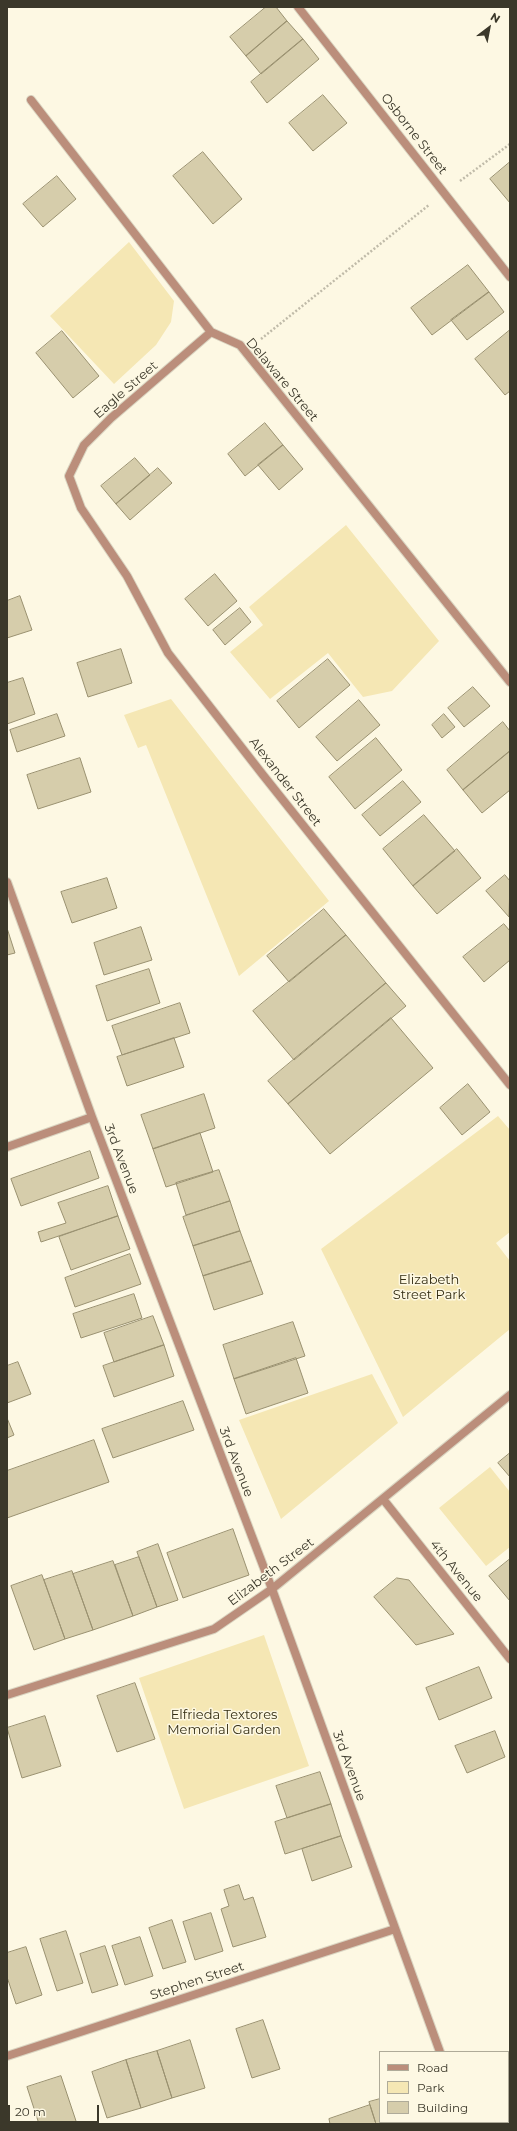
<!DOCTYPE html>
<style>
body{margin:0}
#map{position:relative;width:517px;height:2131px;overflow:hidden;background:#fdf8e3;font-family:Montserrat,sans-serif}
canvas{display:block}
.frame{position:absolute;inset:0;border:8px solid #3b382a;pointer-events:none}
.legend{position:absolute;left:379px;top:2051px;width:130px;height:72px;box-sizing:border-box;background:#fdf8e3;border:1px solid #afab99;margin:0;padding:5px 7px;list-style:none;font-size:12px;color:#3b382a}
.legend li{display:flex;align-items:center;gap:8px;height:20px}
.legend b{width:20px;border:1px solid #afab99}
.north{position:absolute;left:469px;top:8px;width:40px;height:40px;-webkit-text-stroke:3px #fdf8e3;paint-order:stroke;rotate:32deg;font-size:11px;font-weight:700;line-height:16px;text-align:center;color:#3b382a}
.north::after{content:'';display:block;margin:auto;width:14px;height:18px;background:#3b382a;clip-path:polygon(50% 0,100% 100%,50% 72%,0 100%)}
.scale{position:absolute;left:8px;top:2105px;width:91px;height:18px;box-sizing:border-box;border:2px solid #3b382a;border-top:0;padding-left:5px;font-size:12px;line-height:14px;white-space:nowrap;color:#3b382a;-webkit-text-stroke:3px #fdf8e3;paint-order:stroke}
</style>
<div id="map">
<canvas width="517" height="2131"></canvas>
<div class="frame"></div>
<ul class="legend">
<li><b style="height:5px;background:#bb8e7b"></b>Road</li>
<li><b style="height:11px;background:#f5e7b4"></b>Park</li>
<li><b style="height:11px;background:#d6cdab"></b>Building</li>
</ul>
<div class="north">N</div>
<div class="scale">20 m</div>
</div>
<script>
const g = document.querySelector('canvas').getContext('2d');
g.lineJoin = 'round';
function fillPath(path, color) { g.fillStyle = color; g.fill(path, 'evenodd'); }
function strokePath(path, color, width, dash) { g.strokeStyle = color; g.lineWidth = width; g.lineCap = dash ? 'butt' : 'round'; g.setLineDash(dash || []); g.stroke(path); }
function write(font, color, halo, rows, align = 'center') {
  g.font = font + ' Montserrat,sans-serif'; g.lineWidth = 3; g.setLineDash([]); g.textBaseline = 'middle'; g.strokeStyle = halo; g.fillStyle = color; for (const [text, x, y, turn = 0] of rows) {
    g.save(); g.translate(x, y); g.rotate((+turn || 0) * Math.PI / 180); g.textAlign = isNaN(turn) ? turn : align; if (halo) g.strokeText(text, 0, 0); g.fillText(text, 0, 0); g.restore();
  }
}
const green = new Path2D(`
 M129,242L174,301L171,322L156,345L114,384L50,316Z
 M346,525L439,641L392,691L363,697L328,653L270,699L230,652L263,625L249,607Z
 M171,699L329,901L239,976L146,745L138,748L124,715Z
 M498,1116L510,1130V1232L496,1243L510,1261V1329L403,1417L321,1249Z
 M372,1374L398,1423L281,1519L239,1420Z
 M490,1467L510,1492V1547L486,1566L439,1508Z
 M264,1635L309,1766L184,1809L139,1678Z`);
const building = new Path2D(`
 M266,7H276L287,21L246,56L230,37Z
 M287,21L303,39L261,74L246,56Z
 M303,39L319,59L267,103L251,82Z
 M323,95L347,123L313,151L289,123Z
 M203,152L242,199L213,224L173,176Z
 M510,162V203L490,179Z
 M57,176L76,199L43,227L23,204Z
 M468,265L489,292L432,335L411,308Z
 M489,292L504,312L467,340L451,320Z
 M510,330V391L505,395L475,359Z
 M62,331L99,376L73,398L36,353Z
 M265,423L283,445L245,476L228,454Z
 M283,445L303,469L279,490L258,465Z
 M135,458L150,475L116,504L101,486Z
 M158,468L172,483L130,520L116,504Z
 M215,574L237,601L208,626L185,599Z
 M20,596L32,630L7,638V601Z
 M240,608L251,622L225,645L213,630Z
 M121,649L132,683L88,697L77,663Z
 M328,659L350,685L299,728L277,701Z
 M23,678L35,714L7,724V683Z
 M473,687L490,706L464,727L448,708Z
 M359,700L380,725L337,761L316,737Z
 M57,714L65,736L17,752L10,730Z
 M444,714L455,727L442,738L432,725Z
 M503,722L510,731V751L463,790L447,770Z
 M376,738L402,770L355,809L329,777Z
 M510,751V790L482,813L463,790Z
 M80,758L91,792L38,809L27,775Z
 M403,781L421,802L380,836L362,815Z
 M424,815L455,851L413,886L383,849Z
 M457,849L481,878L437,914L413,886Z
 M505,875L510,881L509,917L486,891Z
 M107,878L117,908L72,923L61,892Z
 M324,909L346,935L289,982L267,956Z
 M504,924L510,931V960L484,982L463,957Z
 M141,927L152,960L104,975L94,943Z
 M7,928L15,953L7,955Z
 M346,935L386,983L294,1060L253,1011Z
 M149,969L160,1003L107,1021L96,986Z
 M386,983L406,1006L288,1104L268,1081Z
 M180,1003L190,1033L122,1055L112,1026Z
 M391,1018L433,1068L330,1154L288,1104Z
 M174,1038L184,1067L127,1086L117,1057Z
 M468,1084L490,1112L462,1135L440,1108Z
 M204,1094L215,1128L153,1149L141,1115Z
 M200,1133L213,1172L166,1187L153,1149Z
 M90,1151L99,1178L21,1206L11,1179Z
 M219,1170L230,1201L186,1215L176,1183Z
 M108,1186L118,1216L41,1242L38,1232L66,1223L58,1203Z
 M230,1201L240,1231L193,1246L183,1217Z
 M118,1216L130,1249L71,1270L59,1237Z
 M240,1231L251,1261L203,1276L193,1246Z
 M130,1254L141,1284L75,1307L65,1278Z
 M251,1261L263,1294L214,1310L203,1276Z
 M134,1294L142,1318L81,1338L73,1314Z
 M153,1316L164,1345L114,1362L104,1333Z
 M293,1322L305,1356L234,1379L223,1345Z
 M164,1345L174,1376L114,1397L103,1366Z
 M296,1358L308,1393L246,1414L234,1379Z
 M18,1362L31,1394L7,1403V1366Z
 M183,1401L194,1430L113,1458L102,1429Z
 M7,1418L14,1435L7,1438Z
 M94,1440L109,1482L7,1518V1471Z
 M510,1453V1477L498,1463Z
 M233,1529L249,1575L183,1598L167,1553Z
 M158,1544L178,1600L157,1607L137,1552Z
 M139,1557L157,1607L133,1616L115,1565Z
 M510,1559V1601L489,1576Z
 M113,1561L133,1616L93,1630L73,1574Z
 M72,1571L93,1630L65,1639L44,1580Z
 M42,1575L65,1639L34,1650L11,1586Z
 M397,1578L409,1580L454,1634L416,1645L374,1597Z
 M479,1667L492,1698L439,1720L426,1688Z
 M135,1683L155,1739L117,1752L97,1696Z
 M45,1716L61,1766L22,1778L7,1728Z
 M495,1731L505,1757L467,1773L455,1746Z
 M320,1772L331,1804L287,1818L276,1786Z
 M331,1804L341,1836L285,1854L275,1822Z
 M341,1836L352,1867L312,1881L302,1849Z
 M239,1885L244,1900L253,1897L266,1937L233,1947L221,1909L229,1906L224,1890Z
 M211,1913L223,1951L195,1960L183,1922Z
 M172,1920L186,1962L163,1969L149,1928Z
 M66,1931L83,1983L57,1991L40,1939Z
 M140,1937L153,1976L125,1985L112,1946Z
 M105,1946L118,1985L92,1993L80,1954Z
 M26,1947L42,1995L16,2004L7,1977V1953Z
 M263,2020L280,2069L252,2078L236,2029Z
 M190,2040L205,2088L172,2098L157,2051Z
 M157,2051L172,2098L141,2108L126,2060Z
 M126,2060L141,2108L107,2118L92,2072Z
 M61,2076L77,2124H39L27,2087Z
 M380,2099V2122H409L410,2124H376L369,2102Z
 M370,2105L376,2124H330L329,2119Z`);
const path = new Path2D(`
 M460,181L510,144
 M261,339L429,205`);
const street = new Path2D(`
 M298,7L510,277
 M31,100L211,332L240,345L510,682
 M211,332L111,418L84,445L69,476L81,508L127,576L168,653L263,775L510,1085
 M7,882L92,1117L272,1589L440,2052
 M7,1147L92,1117
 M383,1499L510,1659
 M7,1695L214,1629L272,1589L510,1395
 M7,2056L395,1929
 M465,2122L466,2124`);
const streetNames = [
 ["Osborne Street",414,134,52],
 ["Delaware Street",282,380,50],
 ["Eagle Street",126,390,-41],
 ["Alexander Street",285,782,52],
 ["3rd Avenue",121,1159,69],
 ["3rd Avenue",236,1462,69],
 ["4th Avenue",456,1571,51],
 ["Elizabeth Street",271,1572,-37],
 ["3rd Avenue",349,1766,70],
 ["Stephen Street",197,1981,-18]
];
const parkNames = [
 ["Elizabeth",429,1280],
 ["Street Park",429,1295],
 ["Elfrieda Textores",224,1715],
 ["Memorial Garden",224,1730]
];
fillPath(green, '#f5e7b4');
fillPath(building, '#d6cdab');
strokePath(building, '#9a9170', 1);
strokePath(street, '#dad5c2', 10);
strokePath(path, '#c0bba9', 2.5, [2, 2]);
strokePath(street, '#bb8e7b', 8);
write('13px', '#3b382a', '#fdf8e3', streetNames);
write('13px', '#332c11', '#fdf8e3', parkNames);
</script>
